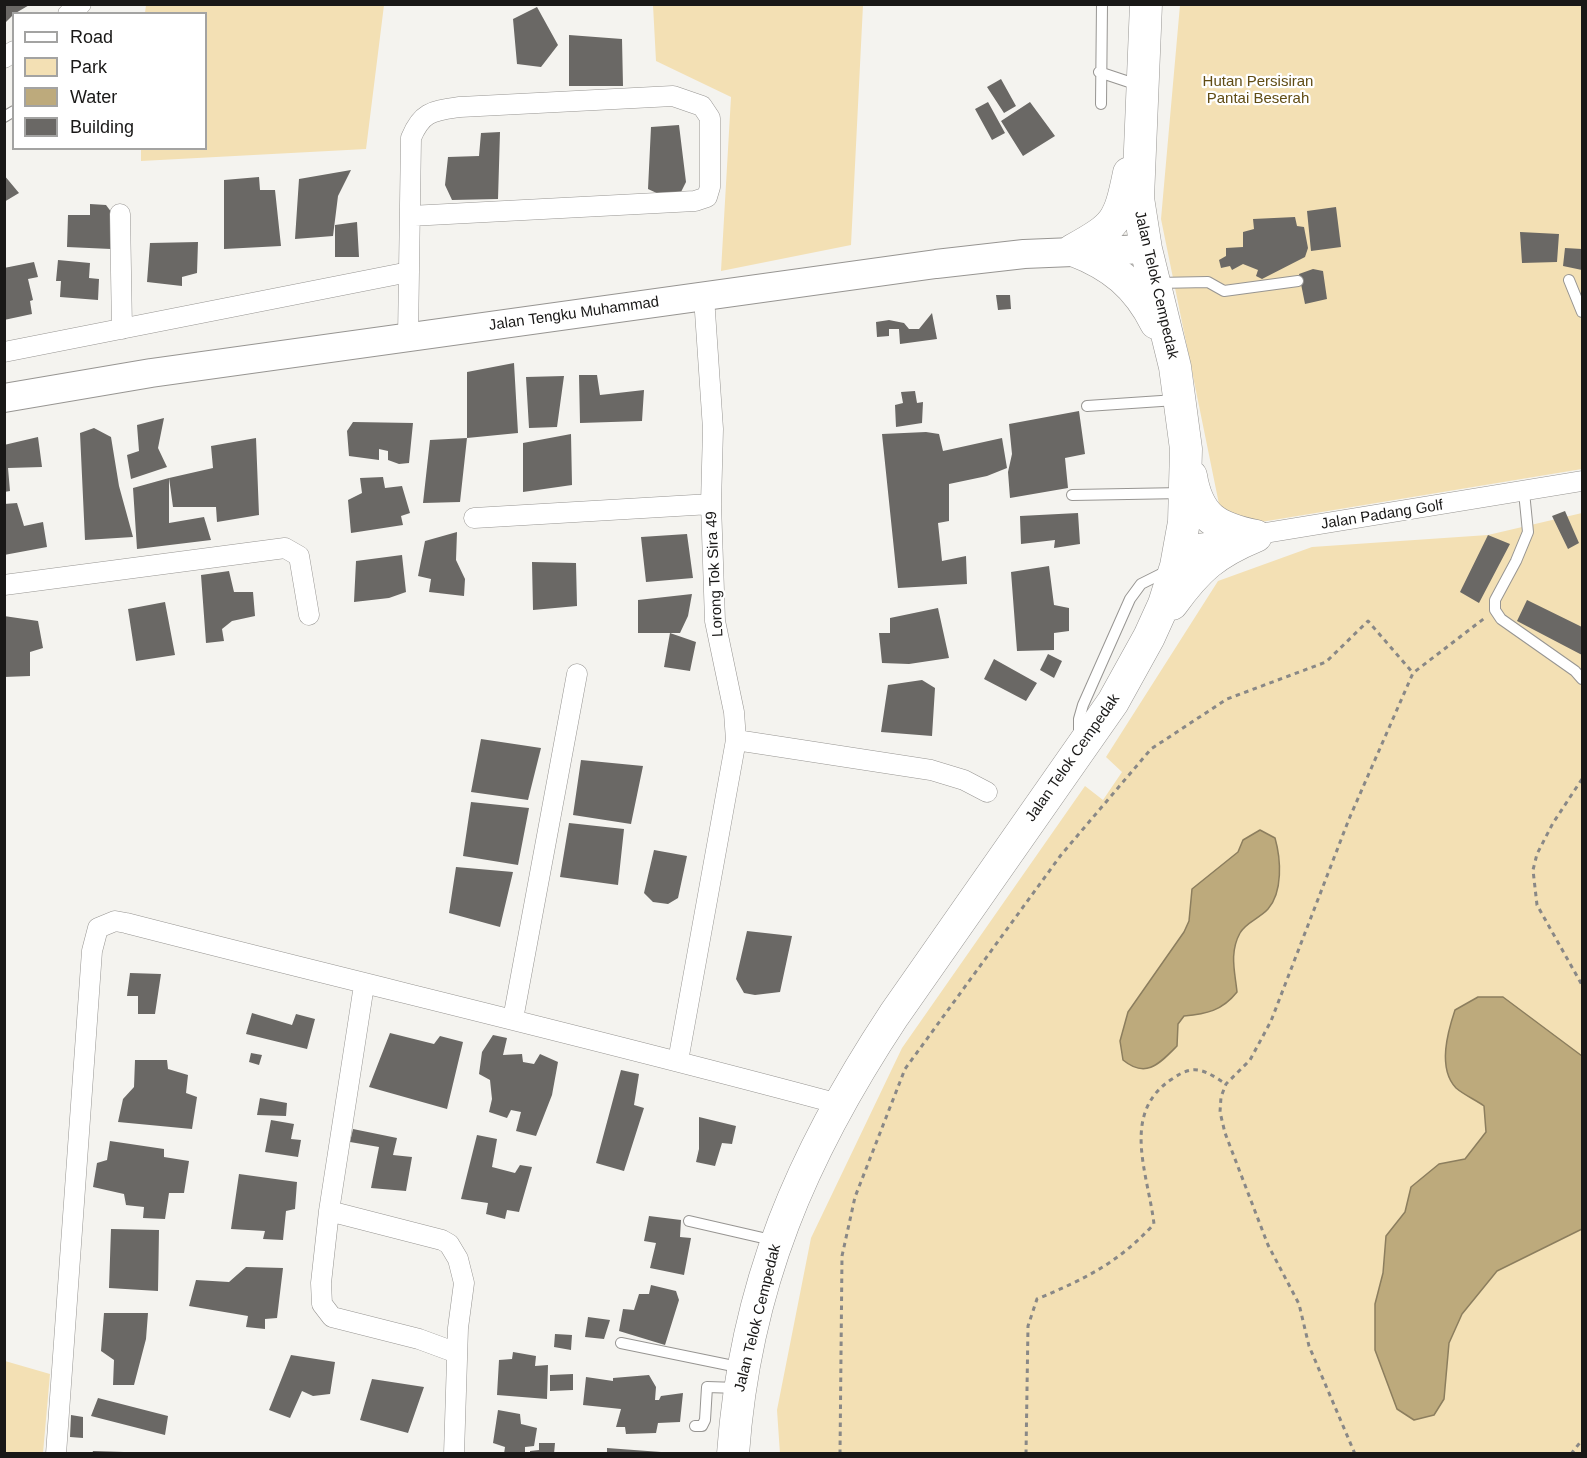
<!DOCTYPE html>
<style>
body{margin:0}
#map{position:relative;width:1587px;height:1458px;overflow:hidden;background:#f4f3ef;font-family:Arial,sans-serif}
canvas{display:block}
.frame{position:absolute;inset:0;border:6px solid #191817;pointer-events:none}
.legend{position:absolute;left:12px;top:12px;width:195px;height:138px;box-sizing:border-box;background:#fff;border:2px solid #a3a3a2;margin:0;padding:8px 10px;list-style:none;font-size:18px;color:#191817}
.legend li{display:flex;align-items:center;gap:12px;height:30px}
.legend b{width:30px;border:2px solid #a3a3a2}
</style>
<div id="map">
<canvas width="1587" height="1458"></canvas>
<div class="frame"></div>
<ul class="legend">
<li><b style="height:8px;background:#fff"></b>Road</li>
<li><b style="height:16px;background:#f3e0b4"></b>Park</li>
<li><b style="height:16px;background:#bdaa7c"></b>Water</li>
<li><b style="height:16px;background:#6a6865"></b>Building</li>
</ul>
</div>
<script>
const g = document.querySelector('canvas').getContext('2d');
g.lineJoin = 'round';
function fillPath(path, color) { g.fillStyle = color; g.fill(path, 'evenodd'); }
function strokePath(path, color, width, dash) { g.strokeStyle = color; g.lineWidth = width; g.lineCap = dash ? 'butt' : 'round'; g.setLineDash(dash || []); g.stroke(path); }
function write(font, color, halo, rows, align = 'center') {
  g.font = font + ' Arial,sans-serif'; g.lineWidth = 4.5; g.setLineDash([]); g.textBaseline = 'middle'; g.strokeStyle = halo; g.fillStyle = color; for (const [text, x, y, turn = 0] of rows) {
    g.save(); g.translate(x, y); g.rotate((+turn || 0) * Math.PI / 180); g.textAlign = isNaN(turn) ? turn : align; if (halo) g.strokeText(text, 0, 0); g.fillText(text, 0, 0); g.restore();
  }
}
const green = new Path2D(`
 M146,5H384L366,149L141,161V149L206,148V14L145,13Z
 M653,5H863L851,245L721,271L731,97L656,61Z
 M1180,5H1582V469L1243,525L1220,509L1161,219Z
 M1582,513V1453L780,1454L777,1410L811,1238L902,1048L1085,786L1103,800L1122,772L1106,757L1218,581L1312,547L1488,535Z
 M5,1361L50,1374L43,1453H5Z`);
const water = new Path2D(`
 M1260,830L1275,838C1281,859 1283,892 1268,909C1260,918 1245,923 1240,933C1229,953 1235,972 1237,992C1222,1011 1206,1014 1184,1016L1178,1024L1177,1046C1159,1064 1146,1079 1123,1060L1120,1041L1128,1012L1184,932L1189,921L1192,889L1238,852L1243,840Z
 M1478,997H1503L1582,1056V1229L1497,1271L1462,1314L1449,1343L1444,1399L1434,1415L1414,1420L1397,1409L1375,1350V1304L1383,1273L1386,1236L1405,1212L1411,1187L1439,1164L1465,1159L1486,1132L1484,1106C1476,1100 1464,1095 1456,1088C1437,1068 1448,1031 1455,1010Z`);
const building = new Path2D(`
 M4,4H31L14,14L6,22Z
 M537,7L558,45L541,67L517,64L513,19Z
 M569,35L622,39L623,86H569Z
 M1001,79L1016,106L1004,113L987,87Z
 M988,102L1005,133L992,140L975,109Z
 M1030,102L1055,136L1023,156L1001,121Z
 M679,125L686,182L676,202L648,189L651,127Z
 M500,132L498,199L452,200L445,185L448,157L479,156L481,133Z
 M351,170L338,196L333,236L295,239L299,179Z
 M4,175L19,193L4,202Z
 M259,177L260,190H275L281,246L224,249V180Z
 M90,204L106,205L112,213L111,249L67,247L68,215H90Z
 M1336,207L1341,247L1311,251L1307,211Z
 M1295,217L1297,226L1304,227L1308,248L1305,257L1262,279L1256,276L1258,270L1243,264L1232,270L1230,266L1221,268L1219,260L1226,256V248L1243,247V232L1254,229L1253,219Z
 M357,222L359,257H335V225Z
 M1520,232L1559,234L1557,262L1522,263Z
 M198,242L197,273L182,277V286L147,282L150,243Z
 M1565,248L1582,249V270L1563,266Z
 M58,260L90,263L89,278L99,279L98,300L60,297L61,281H56Z
 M34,262L38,277L28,279L33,300L30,301L32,314L4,320V268Z
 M1313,269L1323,271L1327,299L1305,304L1299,274Z
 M996,295H1010L1011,309L998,310Z
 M932,313L937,339L900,344L899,329H889V336L877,337L876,322L889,320L904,323L909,329H919Z
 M514,363L518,433L467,438V372Z
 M579,375H597L600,395L644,390L642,421L580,423Z
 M564,376L557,427L529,428L526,377Z
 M915,391L917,403L923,402L922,423L896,427L895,405L903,403L901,392Z
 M1079,411L1085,454L1065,458L1068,488L1010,498L1008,472L1012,454L1009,424Z
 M164,418L158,448L167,467L131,479L127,455L139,451L137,425Z
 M353,422L413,423L409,463L399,464L388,460V451L379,449V460L349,456L347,431Z
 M94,428L111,437L119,486L133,537L85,540L80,433Z
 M926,432L939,434L943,451L1002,438L1007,468L987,476L949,484V521L938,523L942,561L966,556L967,584L898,588L882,434Z
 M571,434L572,485L523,492V443Z
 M38,437L42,467L8,468L10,491L4,492V445Z
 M256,438L259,515L217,522L216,507H173L169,478V523L204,517L211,540L137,549L133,488L169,478L213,468L211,446Z
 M467,438L460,502L423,503L430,440Z
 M383,477L385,488L402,486L410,513L401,516L403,525L351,533L348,500L362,493L360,478Z
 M17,503L24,526L43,522L47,547L4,555V504Z
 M1565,511L1579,543L1568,549L1552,516Z
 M1078,513L1080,544L1054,548L1055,540L1021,544L1020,516Z
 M457,532L456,560L465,579L464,596L429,592L431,579L418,576L425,541Z
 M687,534L693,578L646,582L641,537Z
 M1488,535L1510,544L1479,603L1460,592Z
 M402,555L406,592L389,598L354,602L356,561Z
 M532,562L576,563L577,606L533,610Z
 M1049,566L1054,605L1069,608V631L1054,633V650L1017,651L1011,572Z
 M229,571L234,592H253L255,616L232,621L222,629L224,641L206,643L201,575Z
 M692,594L688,616L680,633H638V600Z
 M1527,600L1582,627V655L1517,621Z
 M165,602L175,655L136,661L128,609Z
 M938,608L949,658L909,664L882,663L879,633H890V618Z
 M4,616L38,621L43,648L30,652V676L4,677Z
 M670,633L696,642L690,671L664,667Z
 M1048,654L1062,661L1054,678L1040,670Z
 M994,659L1037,683L1026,701L984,679Z
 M922,680L935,688L932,736L881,732L888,685Z
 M481,739L541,748L528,800L471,792Z
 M581,760L643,766L631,824L573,815Z
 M471,802L529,808L518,865L463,856Z
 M569,823L624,829L618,885L560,877Z
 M654,850L687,856L678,898L668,904L653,902L644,893Z
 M456,867L513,872L500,927L449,913Z
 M747,931L792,936L780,992L755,995L744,993L736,979Z
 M130,973L161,974L155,1014H138V996H127Z
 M252,1013L292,1025L296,1014L315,1019L307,1049L246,1034Z
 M390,1033L434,1044L440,1036L463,1042L447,1109L369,1087Z
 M493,1035L507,1038L503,1055L522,1054L523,1062L534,1064L540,1054L558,1062L552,1095L536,1136L516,1131L521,1112L511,1110L507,1118L489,1112L492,1099L490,1080L479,1074L482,1052Z
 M251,1053L262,1055L259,1065L249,1062Z
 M135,1060H167L168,1069L188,1075L186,1093L197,1097L192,1129L118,1122L123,1099L134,1087Z
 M621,1070L639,1074L634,1105L644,1108L624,1171L596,1163Z
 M260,1098L287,1103L286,1116L257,1115Z
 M699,1117L736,1126L732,1144L722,1143L715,1166L696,1162L699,1149Z
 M271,1120L294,1124L291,1139L301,1140L298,1157L265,1152Z
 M353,1129L397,1138L393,1155L412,1157L406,1191L371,1188L379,1147L350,1142Z
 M477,1135L497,1139L492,1167L515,1173L520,1165L532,1167L519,1212L507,1210L505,1219L486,1214L488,1203L461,1199Z
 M110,1141L164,1149V1157L189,1161L184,1193H169L165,1219L143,1218L144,1207L126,1205L124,1194L93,1187L97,1163L107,1160Z
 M239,1174L297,1182L295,1209L286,1211L283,1240L263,1239L265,1231L231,1229Z
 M649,1216L681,1220L680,1237L691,1238L684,1275L650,1268L656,1243L644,1241Z
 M111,1229L159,1230L158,1291L109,1288Z
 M246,1267L283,1268L277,1318L265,1319V1329L246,1327L248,1316L189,1306L196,1280L229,1282Z
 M651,1285L676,1291L679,1300L665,1345L619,1331L623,1309L634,1310L639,1294H649Z
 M104,1313H148L146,1339L134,1385H113L114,1360L101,1351Z
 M588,1317L610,1320L604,1339L585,1337Z
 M555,1334L572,1335L571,1350L554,1347Z
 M513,1352L536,1356L535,1366L548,1365L547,1399L497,1395L499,1360L512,1359Z
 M291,1355L335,1362L330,1394L313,1396L302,1391L290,1418L269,1410Z
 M573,1374V1390L550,1391V1375Z
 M649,1375L656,1387L655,1400H659L661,1396L683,1393L680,1422L658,1423L656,1433L626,1434L625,1427H616L621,1409L583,1405L586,1377L613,1381V1378Z
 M372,1379L424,1387L408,1433L360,1420Z
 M98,1398L168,1416L165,1435L91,1416Z
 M498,1410L520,1414L521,1424L537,1428L534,1446L525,1447V1454H504L505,1447L493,1443Z
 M71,1415L83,1417V1438L70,1437Z
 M539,1443H555L554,1454H530V1451L539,1450Z
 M607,1448L661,1452V1454H607Z
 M93,1451L124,1452V1454H92Z`);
const path = new Path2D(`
 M1582,779L1553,823L1537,854L1533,870L1537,905L1582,985
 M840,1454L842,1256L855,1197L905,1069L1061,855L1151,749L1227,699L1326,662L1368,621L1413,673
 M1026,1454L1028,1326L1037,1299C1085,1279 1118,1263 1154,1224C1148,1173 1120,1113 1172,1079C1195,1063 1204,1070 1226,1084
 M1355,1454L1309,1346L1299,1304L1268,1245L1225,1133L1220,1112L1221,1097L1226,1084L1250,1060L1271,1021L1349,819L1413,673L1486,617
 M1571,1454L1582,1440`);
const lane = new Path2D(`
 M1099,72L1141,86
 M1101,104L1102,4
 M4,117L14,111
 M1569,280L1582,312
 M1157,283L1208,282L1224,291L1298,281
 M1087,406L1176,400
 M1524,492L1528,532L1516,561L1495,600V610L1501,619L1575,671L1582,679
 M1072,495L1183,493
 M1079,738V719L1083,705L1130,599L1141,584L1167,571
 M689,1221L776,1241
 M621,1343L743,1368
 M695,1426H702L705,1420L707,1387L738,1388`);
const street = new Path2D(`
 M68,14L81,4
 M4,58L14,51
 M120,214L122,329
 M408,337L411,138C422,111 433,111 460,107L673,96L702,106L710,118V187L707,197L695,201L410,216
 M4,352L409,272
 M474,518L711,504
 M1180,547L1582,481
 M4,585L285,548L299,556L309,615
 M736,740L931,770L964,780L987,792
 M364,985L329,1211L321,1283L322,1304L332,1317L419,1339L457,1353
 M513,1019L577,674
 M678,1061L736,740L734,712L715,621L711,504L713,429L704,297
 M329,1211L442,1240L449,1244L458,1259L464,1283L458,1328L454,1454
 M56,1454L92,951L98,928L115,921L126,923C363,984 602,1040 839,1104`);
const secondary = new Path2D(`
 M4,398L151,373L936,264L1024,254L1146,249`);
const primary = new Path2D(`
 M1073,250C1112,265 1137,285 1156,323
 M1073,250C1116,226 1119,222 1129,173
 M1191,476C1198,518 1217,528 1256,536
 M1172,604C1198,568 1215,553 1256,536
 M733,1454C745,1285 802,1154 894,1015L1113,702L1149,637L1164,604L1176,566L1184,522L1186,449L1175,367L1146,249L1138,198L1146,4`);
const parkNames = [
 ["Hutan Persisiran",1258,82],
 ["Pantai Beserah",1258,99]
];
const streetNames = [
 ["Jalan Telok Cempedak",1156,285,77],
 ["Jalan Tengku Muhammad",574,314,-8],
 ["Jalan Padang Golf",1382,515,-9],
 ["Lorong Tok Sira 49",715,574,-93],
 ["Jalan Telok Cempedak",1073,758,-55],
 ["Jalan Telok Cempedak",758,1318,-76]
];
fillPath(green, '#f3e0b4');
fillPath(water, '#bdaa7c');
strokePath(water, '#8c7e5e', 1.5);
fillPath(building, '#6a6865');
strokePath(lane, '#979592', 12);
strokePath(street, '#979592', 21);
strokePath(secondary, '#979592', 30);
strokePath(primary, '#979592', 33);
strokePath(path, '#898886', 3, [4.5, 4.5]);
strokePath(lane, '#fff', 10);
strokePath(street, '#fff', 20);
strokePath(secondary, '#fff', 28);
strokePath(primary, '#fff', 32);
write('15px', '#604c14', '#fff', parkNames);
write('15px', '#191817', '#fff', streetNames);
</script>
